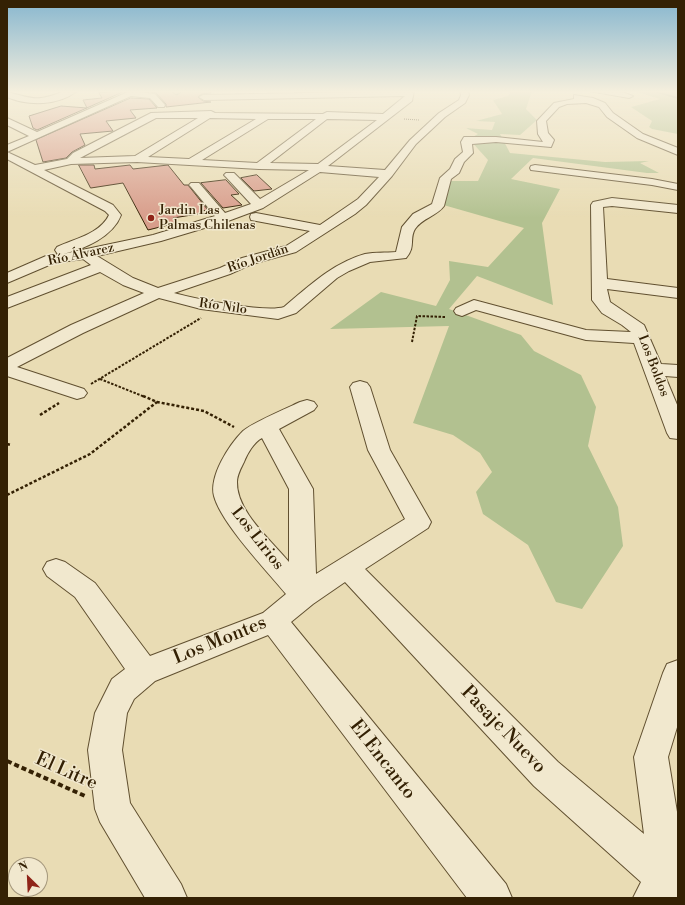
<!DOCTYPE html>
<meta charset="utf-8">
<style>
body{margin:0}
#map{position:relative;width:685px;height:905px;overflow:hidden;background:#e9dcb4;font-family:"Libre Bodoni",serif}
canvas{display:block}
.frame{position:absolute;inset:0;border:8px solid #342104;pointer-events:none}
.north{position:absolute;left:8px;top:857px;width:40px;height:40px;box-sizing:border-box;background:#f1e8ce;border:1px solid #a5987d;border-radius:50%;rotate:336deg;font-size:11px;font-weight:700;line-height:16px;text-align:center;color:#342104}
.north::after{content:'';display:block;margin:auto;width:14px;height:18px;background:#8f2418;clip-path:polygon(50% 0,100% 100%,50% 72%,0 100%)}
</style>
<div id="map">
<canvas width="685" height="905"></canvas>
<div class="frame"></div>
<div class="north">N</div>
</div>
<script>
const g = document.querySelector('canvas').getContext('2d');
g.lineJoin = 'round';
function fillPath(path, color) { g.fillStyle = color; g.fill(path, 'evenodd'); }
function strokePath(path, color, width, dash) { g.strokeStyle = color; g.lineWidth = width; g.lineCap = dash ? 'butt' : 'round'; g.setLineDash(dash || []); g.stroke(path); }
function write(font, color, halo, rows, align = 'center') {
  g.font = font + ' "Libre Bodoni",serif'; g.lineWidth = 3; g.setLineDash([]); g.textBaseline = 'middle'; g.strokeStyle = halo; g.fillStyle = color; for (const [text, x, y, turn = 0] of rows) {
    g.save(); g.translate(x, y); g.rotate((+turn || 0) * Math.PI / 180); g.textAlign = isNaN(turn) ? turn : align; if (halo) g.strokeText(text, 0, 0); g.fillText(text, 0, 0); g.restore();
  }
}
const green = new Path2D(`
 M512,91H532L526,109L537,120L520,135L500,134L510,153L605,162L649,161L640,163L659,173H647L533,158L511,179L560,189L542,223L553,305L477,276L449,309L521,335L534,351L581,375L596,407L588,446L618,507L623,546L582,609L556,602L528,545L483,514L476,492L492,472L480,453L453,435L413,423L449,326L330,329L381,292L436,306L450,280L449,261L488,267L524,228L440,204L448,181H478L488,160L469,139L478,134L466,128L492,130L495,122L476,121L502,114L493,100L508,96Z
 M633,91L678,92V134L652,129L649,127L652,121L631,107L660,99Z`);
const stream = new Path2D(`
 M651,91H656L678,97V99Z`);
const building = new Path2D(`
 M119,91H125L37,130L33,128L29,116L61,106L87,108L83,100L102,98L99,93Z
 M146,91H171L177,95L182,91H211V93L202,94L198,97L203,101L211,102L166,107V104L156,93Z
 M131,98L149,99L157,108L130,110L136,118L106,121L113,131L80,134L85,145L72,152L66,158L43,162L36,140Z
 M79,165H94L95,169L130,165L133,169L168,165L184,185H188L208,210L202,211L204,213L173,218L176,223L148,230L123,183L91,188Z
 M257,175L272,189L254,191L241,178Z
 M226,180L239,194L231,195L242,205L223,208L201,183Z`);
const pathFar3 = new Path2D(`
 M404,119L419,120`);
const pathFar2 = new Path2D(`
 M412,342L417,316L446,317
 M100,379L145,397
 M91,384L201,318`);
const pathFar1 = new Path2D(`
 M143,396L157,402L204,411L234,427
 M40,415L59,403
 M7,444L11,445
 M7,495L90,454L157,402`);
const path = new Path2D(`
 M7,761L85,796`);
const minor = new Path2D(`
 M65,91H77C58,106 28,106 7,97V92C34,99 37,102 65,91Z
 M130,91L155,94L165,105L164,107H158L150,98L131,96L7,152L35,165L67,159L73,153L151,113L211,111L215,113L323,114L327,112L383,114L405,96L204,100L199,97L203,95L414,91L412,101L328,166L385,170L410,140L439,113L459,100L461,95L460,91H468L469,95L465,103L445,117L416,144L392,176L366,205L355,214L296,252L252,264L230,274L174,293C195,299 266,313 284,307C309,286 333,263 365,254C375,252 386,253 396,252L402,227L413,214L432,204L440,178L450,169L455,159L463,152L461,142L464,137H496L543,142L538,134L537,121L554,103L574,99V95L593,98L605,103L613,113L643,134L678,148V155L637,138L607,117L599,107L586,103L567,104L559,107L546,121L548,133L554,140L551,147L496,142L472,144L473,153L464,162L459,173L451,179L444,206C437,216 422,218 415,229C409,239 416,247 406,258L370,262L349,271L337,278L296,313L278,319L201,309L159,298L83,333L17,367L84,389L87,393L84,397L77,399L7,376V358L71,325L144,293L123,285L100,272L7,308V297L91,265L83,259L54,263L7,283V273L46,256L62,254L57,253L55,250L57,247C74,239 100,234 109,215L105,211L7,159V145L29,136L7,125V118L37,132ZM156,118H198L135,156L80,158ZM210,118L256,119L189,159L148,157ZM268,119H316L257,163L202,160ZM327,119L377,120L318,164L270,163ZM137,162L259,169L309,170L260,199L234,173H226L224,175L226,177L251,204L225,213L199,183H191L189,185L191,187L215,216L153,235L63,254C84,249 113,237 121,215L113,205L44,170L71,164ZM320,172L379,177L358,199L320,225L256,213L251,214L250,217L251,220L310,231L286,246L242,258L220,268L158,288L133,278L97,256L161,241L228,221L263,208Z
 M172,91H180V92L176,94Z
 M589,91H619L633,96L629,98Z
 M535,165L652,179L678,184V190L652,185L531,170L530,168L531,166Z
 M612,198L678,205V213L612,206L603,207L607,279L678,288V298L607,289L610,302L644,325L661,364L678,365V377L665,376L678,407V439L670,438L667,433L634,343L586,340L476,310L462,316L456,314L454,311L456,308L474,300L586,330L631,332L622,325L602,313L592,300L591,205L593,202Z
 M360,381L367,383L370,387L390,450L431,522L428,528L365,569L558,762L644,834L634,757L663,673L667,664L678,660V724L668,757L678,818V898H633L641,882L534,786L345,582L313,604L291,622L506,884L512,898H467L268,635L155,681L134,699L127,713L122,750L130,803L181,884L187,898H145L100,822L95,809L88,750L95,713L112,679L125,669L75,597L47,576L43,569L47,562L56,559L65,562L95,583L150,656L263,613L286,594C267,571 221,523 214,496C209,476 229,445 243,431C252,423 287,408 300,402L307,400L314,402L317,406L314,410L279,429L313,489L316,574L405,519L368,450L350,387L353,383ZM262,438L289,489V562C271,540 236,511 237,482C237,475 241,468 244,462C247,454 254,442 262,438Z`);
const markers = [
 [151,218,4,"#8f2418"]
];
const farPoinames = [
 ["Jardin Las",159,211],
 ["Palmas Chilenas",159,226]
];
const farStreetnames = [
 ["Río Álvarez",81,255,-12],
 ["Río Jordán",258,259,-19],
 ["Río Nilo",223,307,8],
 ["Los Boldos",653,366,69]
];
const streetNames = [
 ["Los Lirios",257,539,52]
];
const nearStreetnames = [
 ["Los Montes",220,641,-22],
 ["Pasaje Nuevo",503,730,46],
 ["El Encanto",382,760,52],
 ["El Litre",66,772,24]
];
fillPath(green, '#b2c190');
fillPath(stream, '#707e67');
fillPath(building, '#d89d8b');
strokePath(building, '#342104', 1);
strokePath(minor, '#615030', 2);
strokePath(pathFar3, '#342104', 1, [1, 1]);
strokePath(pathFar2, '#342104', 2, [2.5, 1.5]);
strokePath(pathFar1, '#342104', 2.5, [3, 2]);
strokePath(path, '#342104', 4, [5, 3]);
fillPath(minor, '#f1e8ce');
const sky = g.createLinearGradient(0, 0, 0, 218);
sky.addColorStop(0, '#88b7cf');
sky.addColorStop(0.42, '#f5efdd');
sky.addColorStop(1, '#f5efdd00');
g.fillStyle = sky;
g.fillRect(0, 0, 685, 218);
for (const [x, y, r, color] of markers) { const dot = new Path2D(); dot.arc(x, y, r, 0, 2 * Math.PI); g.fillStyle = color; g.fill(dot); strokePath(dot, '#f1e8ce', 1.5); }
write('13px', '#342104', '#f1e8ce', farPoinames, 'left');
write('13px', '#342104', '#f1e8ce', farStreetnames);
write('16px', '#342104', '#f1e8ce', streetNames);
write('19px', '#342104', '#f1e8ce', nearStreetnames);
</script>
